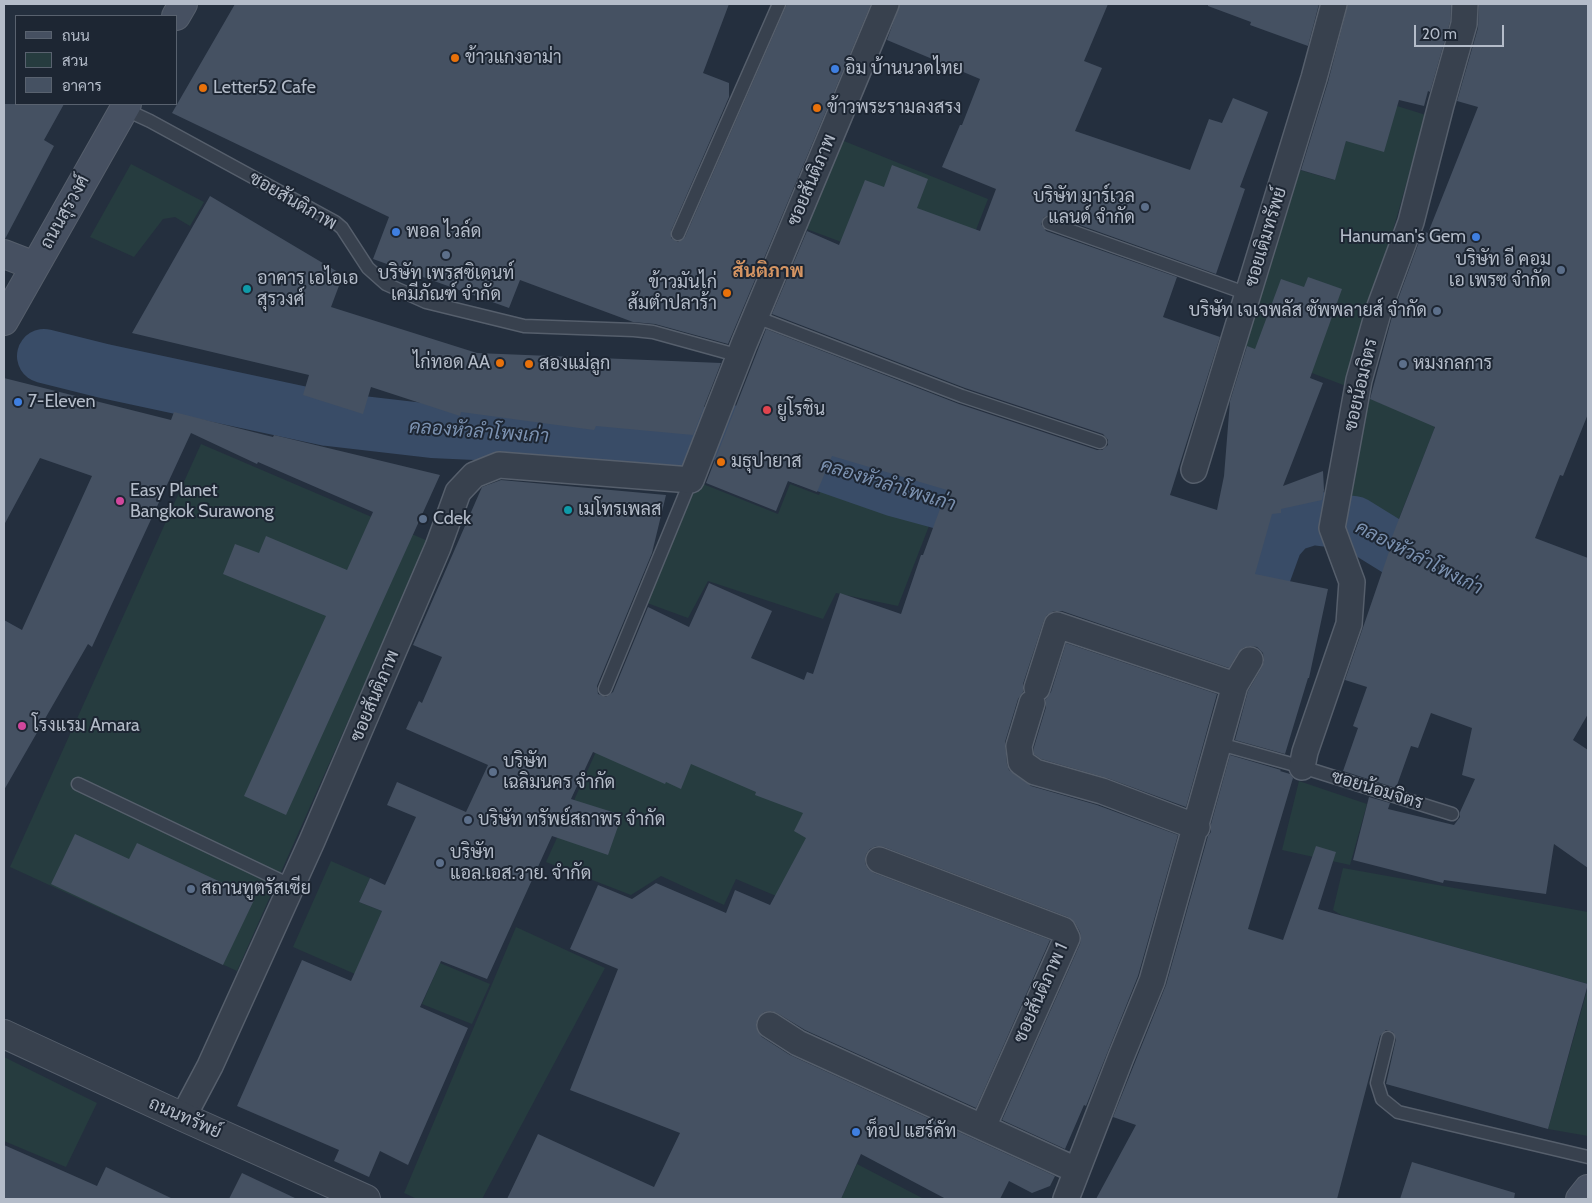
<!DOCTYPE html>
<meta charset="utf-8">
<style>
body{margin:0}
#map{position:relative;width:1592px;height:1203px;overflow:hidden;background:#242f3e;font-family:Cabin,Sarabun,sans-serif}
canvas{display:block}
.frame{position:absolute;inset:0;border:5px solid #b4bcc9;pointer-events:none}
.legend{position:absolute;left:15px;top:15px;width:162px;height:90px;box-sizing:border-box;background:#1d2633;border:1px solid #59626f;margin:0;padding:6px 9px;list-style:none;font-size:15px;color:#b4bcc9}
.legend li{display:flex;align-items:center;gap:10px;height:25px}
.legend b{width:25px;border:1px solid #59626f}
.scale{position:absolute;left:1414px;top:25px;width:90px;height:22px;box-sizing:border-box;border:2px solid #b4bcc9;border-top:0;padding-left:6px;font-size:15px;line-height:18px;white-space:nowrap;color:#b4bcc9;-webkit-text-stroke:4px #1d2633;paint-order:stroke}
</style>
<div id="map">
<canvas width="1592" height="1203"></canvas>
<div class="frame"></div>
<ul class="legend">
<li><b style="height:6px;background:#465061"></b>ถนน</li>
<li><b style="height:14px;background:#263c3f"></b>สวน</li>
<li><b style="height:14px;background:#455162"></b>อาคาร</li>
</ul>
<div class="scale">20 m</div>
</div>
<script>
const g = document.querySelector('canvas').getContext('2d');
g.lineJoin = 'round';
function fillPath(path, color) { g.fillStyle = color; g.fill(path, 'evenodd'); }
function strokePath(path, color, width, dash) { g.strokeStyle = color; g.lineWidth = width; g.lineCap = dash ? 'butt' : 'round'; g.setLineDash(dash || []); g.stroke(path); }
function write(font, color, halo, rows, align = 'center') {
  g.font = font + ' Cabin,Sarabun,sans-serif'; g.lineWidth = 4; g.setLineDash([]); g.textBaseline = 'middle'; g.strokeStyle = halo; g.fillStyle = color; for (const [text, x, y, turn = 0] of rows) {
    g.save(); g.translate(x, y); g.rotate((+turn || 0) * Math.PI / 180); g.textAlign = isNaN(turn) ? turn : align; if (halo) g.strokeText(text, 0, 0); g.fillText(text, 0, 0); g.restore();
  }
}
const green = new Path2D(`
 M1397,106L1426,115L1379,279L1346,386L1241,346L1268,271L1300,170L1334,180L1346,141Z
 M840,141H844L988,199L955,284L801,227Z
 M131,164L204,202L190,226L175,217L163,219L134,257L90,237Z
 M1360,395L1434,424V430L1392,536L1346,516L1355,479Z
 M201,444L428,541L237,971L10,867Z
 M826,478L934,513L898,606L836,593L823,619L708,581L688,618L647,603L698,482L778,514L790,484L819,495Z
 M619,701L844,752L814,912L736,879L724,905L661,876L631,895L546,862Z
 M1299,781L1367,804L1350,865L1282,850Z
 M331,861L370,878L359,902L382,911L355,974L293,947Z
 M1343,868L1588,912V984L1343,916L1333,910Z
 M516,927L605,968L482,1199H417L404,1193Z
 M440,963L490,984L472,1024L422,1004Z
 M1588,987V1136L1548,1129Z
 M4,1057L97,1103L66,1167L4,1141Z
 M857,1164L924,1199H841Z`);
const river = new Path2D(`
 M44,356L104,371L328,419L432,431L673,442L724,430L896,490L1014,522
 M1190,568L1252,579L1259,578L1264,574L1276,541L1290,525L1312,518L1354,523L1409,557L1520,609L1588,638`);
const building = new Path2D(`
 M235,4H729L703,73L729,83V97L671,231V238L678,242L685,237L787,4H871L728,344L655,324L633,322L520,280L509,308L373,259L389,217L172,113Z
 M900,4H1108L1084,61L1102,68L1075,131L1190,170L1209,119L1222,123L1233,98L1268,112L1240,187L1245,189L1216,274L1052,215L1044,217L1041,224L1046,231L1177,277L1163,317L1220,337L1170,495L1217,510L1224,476L1230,401L1247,346L1255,349L1281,279L1304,287L1308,277L1342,289L1310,378L1323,383L1283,486L1323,471L1324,490L1322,500L1281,509V513L1272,514L1255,574L1328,589L1309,678H1308L1285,754L1235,740L1248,691L1262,667L1264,661L1263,653L1257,647L1250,646L1243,648L1238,653L1229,668L1062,611H1054L1047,615L1044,620L1023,684V692L1018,699L1005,742L1007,764L1009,770L1031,786L1097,805L1178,835L1138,976L1086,1106L1084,1105L1065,1149L1002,1120L1080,944L1081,938L1080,932L1075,923L1068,917L884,847L876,846L870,849L866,854L865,863L868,869L874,873L1050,940L976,1108L805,1030L777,1013L771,1011L764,1012L758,1018L756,1025L758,1032L762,1037L790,1055L1055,1176L1050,1186L1032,1193L1009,1181L1000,1199H946L861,1154L841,1199H507L538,1134L654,1187L680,1133L570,1090L618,969L570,949L598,885L632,899L656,883L726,913L735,890L770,905L806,838L794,831L803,813L755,795L756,792L691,764L681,789L666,782L665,784L593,752L571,799L622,815L608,855L552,836L487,979L441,961L420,1007L468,1028L408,1165L380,1151L369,1177L334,1161L339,1150L237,1106L302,960L351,981L382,911L359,902L370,878L385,885L416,817L387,805L397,782L466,812L488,765L406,729L419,701L422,703L442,657L413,645L482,487L501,480L666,495L652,553L597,686L598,694L606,697L613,692L648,607L689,627L709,583L772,611L751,658L804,680L807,672L813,674L840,593L901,614L921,555H923L947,490L832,456L817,492L788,481L776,511L706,483L766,329L959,404L1097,450H1102L1108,445V440L1103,434L965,388L772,314L807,231L839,245L865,180L884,187L892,165L928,179L917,208L980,231L996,189L942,167L960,125H962L980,79L887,40Z
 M1208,4H1319L1308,46L1250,25L1251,22L1208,6Z
 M1348,4H1451L1450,22L1430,92L1428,91L1424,106L1399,100L1384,152L1346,141L1335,180L1301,170L1328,82Z
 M1479,4H1588V414L1563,476L1560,475L1535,538L1588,558V714L1573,740L1588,750V868L1554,844L1546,894L1444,880L1443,883L1353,860L1369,797L1390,803L1388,809L1454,825L1460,817V812L1475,779L1462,775L1472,728L1431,713L1418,748L1411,746L1396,788L1343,771L1358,728L1353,726L1367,687L1345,680L1392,543L1390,542L1435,427L1370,399L1393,313L1423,231L1428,233L1478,107L1457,101L1478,28Z
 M4,104H64L44,140L54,146L5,239Z
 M210,196L343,275L331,307L477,353L721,363L693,435L596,426L594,430L461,412L460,416L371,387L363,414L303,395L309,375L132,333Z
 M4,378L171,420L174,412L273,437L274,435L440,475L286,815L244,796L326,616L223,574L235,544L259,553L266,536L347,570L373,512L258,462L257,464L191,433L92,647L88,644L4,790V620L22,630L92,476L40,458L4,525Z
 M1066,643L1217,694L1186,807L1107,778L1041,759L1034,754V747L1046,707V699L1051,692Z
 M1230,755L1281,770L1280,771L1290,774L1293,778L1248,929L1283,940L1316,846L1336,852L1318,909L1588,984L1548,1129L1386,1084L1396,1039L1393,1032L1386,1030L1380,1036L1337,1199H1096L1136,1125L1113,1117L1166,985L1208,836L1211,832V824Z
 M75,834L129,859L137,843L255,898L223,965L51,884Z
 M4,1145L97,1186L106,1167L173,1199H4Z
 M1412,1162L1515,1193L1514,1199H1400Z
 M242,1173L297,1199H229Z`);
const service = new Path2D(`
 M124,109L150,121L335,222L342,228L368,268L386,284L426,302L524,326L634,330L653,332L740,356
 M1049,223L1248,294
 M678,234L779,4
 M756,317L962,396L1100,442
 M605,689L691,480
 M1220,744L1302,767L1452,814
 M78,784L292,886
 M1388,1038L1377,1083L1382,1099L1398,1112L1588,1157`);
const minor = new Path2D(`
 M1194,470L1314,78L1334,4
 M1037,688L1057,625L1235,685
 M1032,703L1019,746L1021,762L1035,772L1102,791L1197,827
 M1302,767L1305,752L1349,624L1352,582L1332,528L1359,380L1379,309L1411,222L1441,105L1464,24L1465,4
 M879,860L1063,930L1067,938L983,1127
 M770,1025L798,1043L1076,1170
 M183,1117L210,1066L312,841L438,547L458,492L474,475L499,465L691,480L744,344L886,4
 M1066,1199L1121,1057L1152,981L1235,685L1250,660`);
const tertiary = new Path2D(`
 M4,1034L183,1117L366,1199`);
const secondary = new Path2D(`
 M176,16L183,4
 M4,254L35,266
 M4,321L127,104
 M1580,1199L1588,1189`);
const markers = [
 [455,58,5,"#e8710a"],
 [835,69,5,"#3f7fe0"],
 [203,88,5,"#e8710a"],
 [817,108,5,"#e8710a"],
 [1145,207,5,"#5c6f8a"],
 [396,232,5,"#3f7fe0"],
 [1476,237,5,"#3f7fe0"],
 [446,255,5,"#5c6f8a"],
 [1561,270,5,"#5c6f8a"],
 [247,289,5,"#0f9aa8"],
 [727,293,5,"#e8710a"],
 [1437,311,5,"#5c6f8a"],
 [500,363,5,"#e8710a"],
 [529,364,5,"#e8710a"],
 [1403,364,5,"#5c6f8a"],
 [18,402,5,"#3f7fe0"],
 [767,410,5,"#e0444e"],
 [721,462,5,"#e8710a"],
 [120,501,5,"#d1479c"],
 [568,510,5,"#0f9aa8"],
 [423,519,5,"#5c6f8a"],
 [22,726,5,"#d1479c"],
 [493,772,5,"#5c6f8a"],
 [468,820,5,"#5c6f8a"],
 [440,863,5,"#5c6f8a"],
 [191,889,5,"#5c6f8a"],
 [856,1132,5,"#3f7fe0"]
];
const poiNames = [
 ["ข้าวแกงอาม่า",465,58],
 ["อิม บ้านนวดไทย",845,69],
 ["Letter52 Cafe",213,88],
 ["ข้าวพระรามลงสรง",827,108],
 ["บริษัท มาร์เวล",1135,197,"right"],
 ["แลนด์ จำกัด",1135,218,"right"],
 ["พอล ไวล์ด",406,232],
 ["Hanuman's Gem",1466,237,"right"],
 ["บริษัท อี คอม",1551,260,"right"],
 ["เอ เพรซ จำกัด",1551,281,"right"],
 ["บริษัท เพรสซิเดนท์",446,274,"center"],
 ["เคมีภัณฑ์ จำกัด",446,295,"center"],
 ["อาคาร เอไอเอ",257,279],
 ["สุรวงศ์",257,300],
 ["ข้าวมันไก่",717,283,"right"],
 ["ส้มตำปลาร้า",717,304,"right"],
 ["บริษัท เจเจพลัส ซัพพลายส์ จำกัด",1427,311,"right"],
 ["ไก่ทอด AA",490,363,"right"],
 ["สองแม่ลูก",539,364],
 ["หมงกลการ",1413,364],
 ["7-Eleven",28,402],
 ["ยูโรชิน",777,410],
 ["มธุปายาส",731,462],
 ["Easy Planet",130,491],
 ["Bangkok Surawong",130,512],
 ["เมโทรเพลส",578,510],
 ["Cdek",433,519],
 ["โรงแรม Amara",32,726],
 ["บริษัท",503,762],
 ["เฉลิมนคร จำกัด",503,783],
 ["บริษัท ทรัพย์สถาพร จำกัด",478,820],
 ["บริษัท",450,853],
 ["แอล.เอส.วาย. จำกัด",450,874],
 ["สถานทูตรัสเซีย",201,889],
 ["ท็อป แฮร์คัท",866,1132]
];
const streetNames = [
 ["ซอยสันติภาพ",812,180,-67],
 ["ซอยสันติภาพ",293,201,30],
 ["ถนนสุรวงศ์",65,212,-61],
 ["ซอยเติมทรัพย์",1266,237,-73],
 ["ซอยน้อมจิตร",1361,385,-77],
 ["ซอยสันติภาพ",375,696,-67],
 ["ซอยน้อมจิตร",1377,790,17],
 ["ซอยสันติภาพ 1",1041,993,-66],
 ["ถนนทรัพย์",185,1118,24]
];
const neighbourhoodNames = [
 ["สันติภาพ",768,271]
];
const waterNames = [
 ["คลองหัวลำโพงเก่า",479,432,4],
 ["คลองหัวลำโพงเก่า",888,485,17],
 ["คลองหัวลำโพงเก่า",1419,558,27]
];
fillPath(green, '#263c3f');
strokePath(river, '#394c67', 54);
fillPath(building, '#455162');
strokePath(service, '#565f6c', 15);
strokePath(minor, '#565f6c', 28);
strokePath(tertiary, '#565f6c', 30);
strokePath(secondary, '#565f6c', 30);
strokePath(service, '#38414e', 12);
strokePath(minor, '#38414e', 25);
strokePath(tertiary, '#38414e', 28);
strokePath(secondary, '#465061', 28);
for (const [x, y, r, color] of markers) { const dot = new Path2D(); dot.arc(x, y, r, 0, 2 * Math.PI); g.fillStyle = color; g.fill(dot); strokePath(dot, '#1d2633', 2); }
write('18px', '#b4bcc9', '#1d2633', poiNames, 'left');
write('18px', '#b4bcc9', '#1d2633', streetNames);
write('bold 19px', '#d59563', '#1d2633', neighbourhoodNames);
write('italic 19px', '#7c92b1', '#1d2633', waterNames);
</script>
